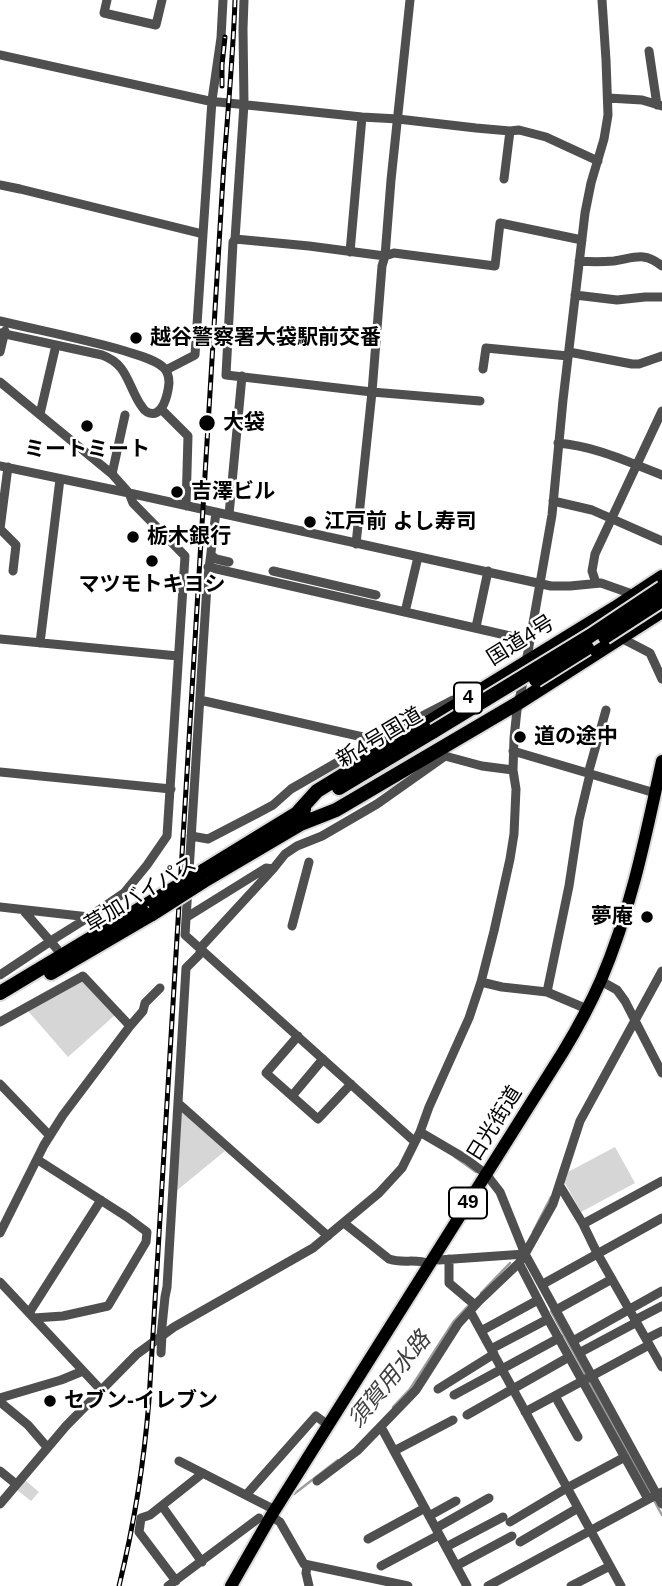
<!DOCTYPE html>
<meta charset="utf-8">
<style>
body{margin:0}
canvas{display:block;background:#fff}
</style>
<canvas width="662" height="1586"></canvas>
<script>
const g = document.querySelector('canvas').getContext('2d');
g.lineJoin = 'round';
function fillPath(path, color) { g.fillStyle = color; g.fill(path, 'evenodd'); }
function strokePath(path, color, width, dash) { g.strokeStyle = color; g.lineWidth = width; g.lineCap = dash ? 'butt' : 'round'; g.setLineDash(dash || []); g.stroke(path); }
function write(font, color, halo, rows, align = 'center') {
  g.font = font + ' Helvetica,"Noto Sans JP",sans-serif'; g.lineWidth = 5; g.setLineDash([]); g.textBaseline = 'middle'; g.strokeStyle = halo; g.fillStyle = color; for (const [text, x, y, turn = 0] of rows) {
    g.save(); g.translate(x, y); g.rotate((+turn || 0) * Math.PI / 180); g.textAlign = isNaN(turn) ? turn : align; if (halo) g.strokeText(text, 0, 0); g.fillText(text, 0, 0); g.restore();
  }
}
const green = new Path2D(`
 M82,981L115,1015L68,1057L28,1011Z
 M180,1110L225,1151L175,1192Z
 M615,1147L635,1183L581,1212L565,1183L568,1172Z
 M25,1480L39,1492L31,1501L17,1490Z`);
const stream = new Path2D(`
 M455,1157L476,1172
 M533,1232L551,1197
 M481,1293L510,1263
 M551,1311L662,1515
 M393,1407L410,1389L454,1321L468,1306
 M294,1494L338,1460`);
const minor = new Path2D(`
 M107,0L104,13L156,25L162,0
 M649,51L657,105
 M0,55L209,101L362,117L398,119L476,128L510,131L519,130L546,137L598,161
 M608,98L642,100L662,106
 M504,179L510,131
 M0,185L20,189L203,234L212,100L221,38L223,0
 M235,239L244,104L243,29L244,0
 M350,252L362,117
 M579,261C591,262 602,262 614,261C634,258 644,251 662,266
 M575,295L617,300L645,297H662
 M0,321C42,331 84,339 125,351C137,355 155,359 164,368C168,372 169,378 169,383C168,393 163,420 147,412C143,410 142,406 140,404C127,383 127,364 102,355L0,333
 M0,352L5,331
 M569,352L632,364H639L662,356
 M483,369L486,348L568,356
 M166,370L195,355L203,234
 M0,382L112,474L129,493L551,586H570L601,583L635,595
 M480,401L372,392L226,375L233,242L235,239L309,246L385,256L394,253L495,266L500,223L582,240
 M161,409L188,436L186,506
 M40,414L56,345
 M558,443C595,446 628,462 662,475
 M0,466L129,493L133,503L185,556L167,836L147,865L124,893L89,917L0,907
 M8,467L0,529L16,545L13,571
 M112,474L125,415
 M553,501L592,510L662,541
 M216,512L207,585L185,935L415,1142
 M229,515L242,376
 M356,544L372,392L382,266L385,256L391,180L410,0
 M211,555L216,559L229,562
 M208,567L510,636
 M273,571L376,595
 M596,583L592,571L595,554L662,411
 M405,612L418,557
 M476,627L488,571
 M621,638L650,653L662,679
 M0,639L178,656
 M40,643L60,479
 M526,663L552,515L563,400L585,213L591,183L604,139L608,115L606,60L602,0
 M200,700L376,740
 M513,751L655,793
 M0,772L171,789
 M588,774L606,710
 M191,836L208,839L260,812L273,805L291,789L376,740L453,700H456
 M23,910L57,949
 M187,917L266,868L273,869
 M292,926L309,862
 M0,975L57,937L89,917
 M601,981L617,990L625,1001L662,1073
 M481,982L502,987L547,992L587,1009
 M547,992L569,886L579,820L590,774
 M0,1022L83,976L130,1026L63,1115L44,1145L0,1233
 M130,1026L143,1011L145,1003L160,988
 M298,1036L266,1073L318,1119L351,1084
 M0,1084L50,1136
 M292,1096L323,1059
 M178,1103L328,1236
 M420,1132L466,1159L486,1174L500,1192L525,1254L662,1504
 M560,1186L583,1224L597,1253L662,1367
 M344,1223L389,1259C402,1264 417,1258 429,1264
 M583,1224L662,1181
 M434,1256L439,1260L525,1254L553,1204L580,1121L662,971
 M449,1259V1283L475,1305
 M519,1263L548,1319L648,1499
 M0,1282L101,1390
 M543,1284L662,1218
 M556,1310L612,1279
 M470,1311L621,1586
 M29,1313L101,1200
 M34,1318L63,1316L108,1306L146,1242L147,1232L127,1217L38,1160
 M635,1320L662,1306
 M481,1331L538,1300
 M161,1336L165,1297L167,1287L186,968L199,955L203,945L273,869L285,854L297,846L322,836L377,804L445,756L482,766L513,770
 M646,1339L662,1331
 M573,1341L662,1291
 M491,1349L548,1319
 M161,1353L162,1335
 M579,1353L637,1322
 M438,1389L494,1354
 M454,1395L559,1338
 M555,1396L578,1437
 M0,1398L61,1380L83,1371
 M0,1402L28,1425L47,1447
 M525,1412L649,1345
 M467,1415L569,1357
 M381,1427L467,1586
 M394,1451L453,1420
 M179,1461L275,1510
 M0,1471L16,1484
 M317,1481L357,1451L416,1390L458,1324L479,1301L519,1263L525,1254
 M246,1495L316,1416L328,1425
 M0,1504L66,1426L137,1354L174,1327L313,1248L379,1193L402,1168L420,1132L429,1107L469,1018L481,982L494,931L510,859L514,834L516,789L513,770L514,738L517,710L524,677
 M162,1506L202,1562
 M271,1516L280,1522L304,1564L408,1586
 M429,1516L456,1501
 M510,1522L567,1488L625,1457
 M436,1528L489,1498
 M368,1539L425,1508
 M520,1542L578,1508
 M446,1547L503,1517
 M307,1565L306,1573L309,1586
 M381,1566L439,1535
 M456,1566L512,1536
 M176,1581L139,1532L141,1518L150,1515L203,1473
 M168,1586L259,1518
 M488,1586L662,1492
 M571,1586L610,1566`);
const major = new Path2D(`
 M231,1586L271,1516L563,1052C577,1029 590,1005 601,980C631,910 646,835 662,761`);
const highway = new Path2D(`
 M339,788L434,731
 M298,812L317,791L615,608L662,577
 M303,823L336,810L518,703L662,611
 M203,871L304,809
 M202,882L309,819
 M51,973L152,914
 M0,993L153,901`);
const rail = new Path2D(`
 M222,86V65L225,37
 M119,1586C134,1525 144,1463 149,1400L223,178C227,119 233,60 235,0`);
const highwayBridge = new Path2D(`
 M605,637L662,600
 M536,680L587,648
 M434,731L590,636L662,588
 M153,901L203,871
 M152,914L202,882`);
const markers = [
 [136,338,7,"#000"],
 [207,423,9,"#000"],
 [87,426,7,"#000"],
 [177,492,7,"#000"],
 [310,522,7,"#000"],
 [133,537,7,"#000"],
 [152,561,7,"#000"],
 [520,737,7,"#000"],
 [647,917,7,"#000"],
 [50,1401,7,"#000"]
];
const shields = [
 [468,698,28],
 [468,1203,38]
];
const shieldNames = [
 ["4",468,698],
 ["49",468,1203]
];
const poiNames = [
 ["越谷警察署大袋駅前交番",150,338],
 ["大袋",223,423],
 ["ミートミート",87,450,"center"],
 ["吉澤ビル",191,492],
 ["江戸前 よし寿司",324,522],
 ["栃木銀行",147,537],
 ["マツモトキヨシ",152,585,"center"],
 ["道の途中",534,737],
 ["夢庵",633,917,"right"],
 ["セブン-イレブン",64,1401]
];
const streetNames = [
 ["国道4号",521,641,-32],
 ["新4号国道",380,738,-31],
 ["草加バイパス",141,895,-31],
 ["日光街道",495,1124,-58]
];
const waterNames = [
 ["須賀用水路",390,1380,-51]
];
fillPath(green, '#d6d6d6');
strokePath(stream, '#9d9d9d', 2.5);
strokePath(major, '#dbdbdb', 16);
strokePath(highway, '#dbdbdb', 18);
strokePath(minor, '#4f4f4f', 9);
strokePath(major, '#000', 12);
strokePath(highway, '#000', 14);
strokePath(rail, '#000', 5);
strokePath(rail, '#fff', 2.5, [8]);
strokePath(highwayBridge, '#dbdbdb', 18, []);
strokePath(highwayBridge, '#000', 14);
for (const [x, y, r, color] of markers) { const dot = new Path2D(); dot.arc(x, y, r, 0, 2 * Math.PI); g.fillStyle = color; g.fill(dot); strokePath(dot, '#fff', 2.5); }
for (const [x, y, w] of shields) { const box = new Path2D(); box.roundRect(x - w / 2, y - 15.5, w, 31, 5); g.fillStyle = '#fff'; g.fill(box); strokePath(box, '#000', 2); }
write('bold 19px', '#000', null, shieldNames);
write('bold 21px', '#000', '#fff', poiNames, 'left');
write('21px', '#000', '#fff', streetNames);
write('italic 23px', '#3e3e3e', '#fff', waterNames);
</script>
